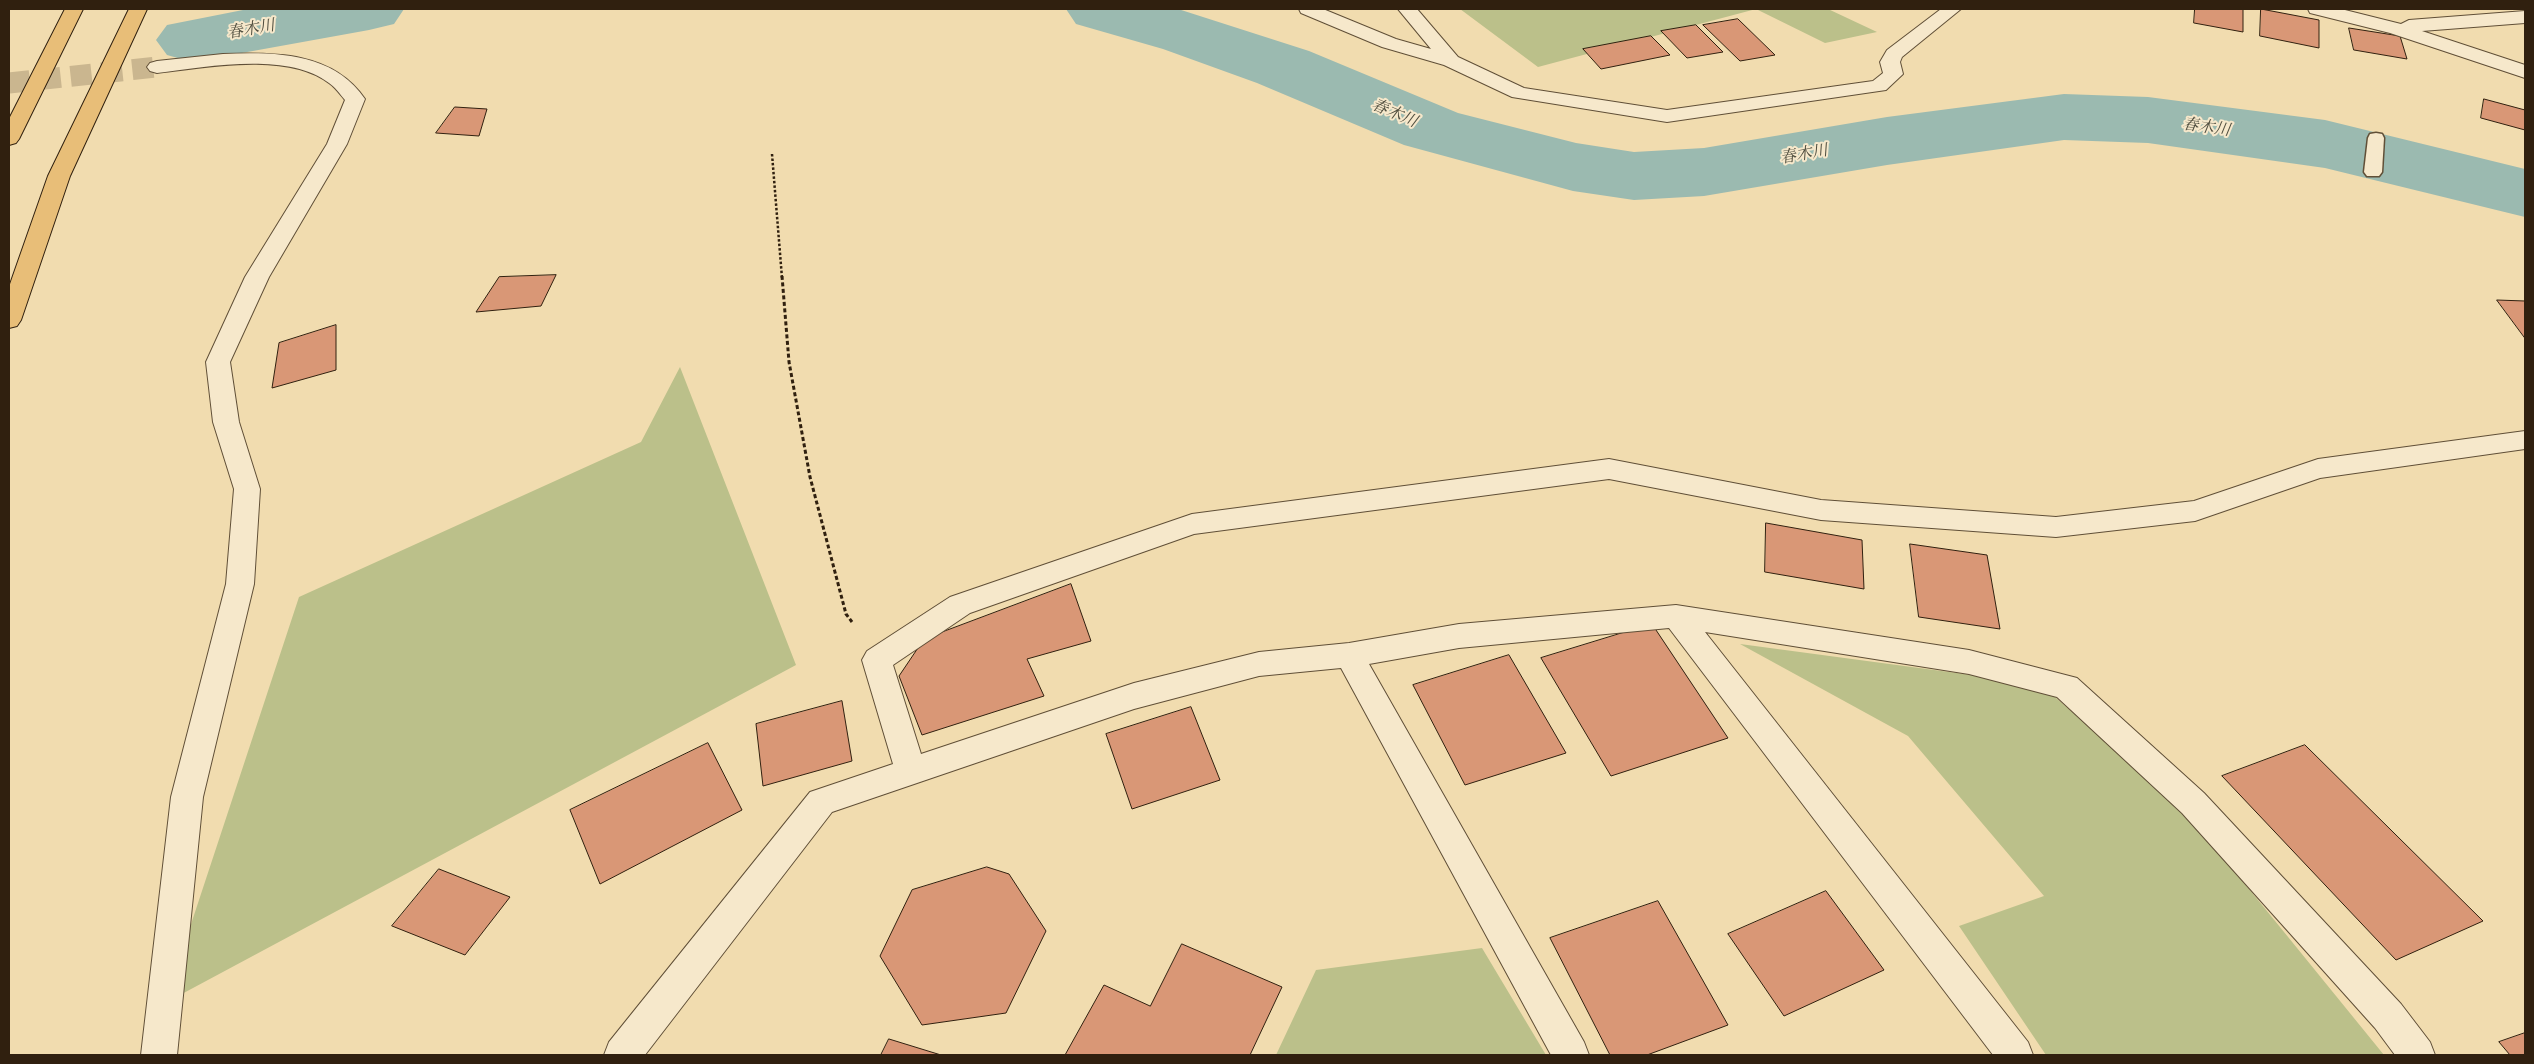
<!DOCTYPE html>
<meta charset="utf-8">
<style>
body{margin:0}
#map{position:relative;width:2534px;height:1064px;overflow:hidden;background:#f1dcaf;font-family:"Libre Bodoni",serif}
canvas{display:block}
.frame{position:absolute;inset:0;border:10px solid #30200f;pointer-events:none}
</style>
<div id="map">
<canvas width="2534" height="1064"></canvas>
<div class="frame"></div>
</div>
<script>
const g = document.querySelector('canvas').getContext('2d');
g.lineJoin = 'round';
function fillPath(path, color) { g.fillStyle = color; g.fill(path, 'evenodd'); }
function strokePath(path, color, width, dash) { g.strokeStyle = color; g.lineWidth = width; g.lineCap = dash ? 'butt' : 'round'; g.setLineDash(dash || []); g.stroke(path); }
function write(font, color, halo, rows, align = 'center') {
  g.font = font + ' "Libre Bodoni","Noto Serif JP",serif'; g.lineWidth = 4; g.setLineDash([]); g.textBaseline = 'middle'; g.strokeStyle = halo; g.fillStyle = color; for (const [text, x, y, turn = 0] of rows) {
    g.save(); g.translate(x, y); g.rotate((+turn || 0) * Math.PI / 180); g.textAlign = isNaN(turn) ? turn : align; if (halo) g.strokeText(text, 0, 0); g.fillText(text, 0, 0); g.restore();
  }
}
const green = new Path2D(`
 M1460,9H1756L1538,67Z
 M1756,9H1828L1877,32L1825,43Z
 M680,367L796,665L165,1003L299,597L641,442Z
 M1740,644L1979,676L2055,697L2184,809L2384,1055H2046L1959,926L2044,896L1908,736Z
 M1482,948L1546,1055H1276L1316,970Z`);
const river = new Path2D(`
 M248,9H404L394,24L369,30L192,62L167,55L156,40L167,25Z
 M1066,9H1178L1309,51L1458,113L1576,143L1634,152L1704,148L1887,117L2064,94L2148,97L2325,120L2525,169V217L2325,168L2148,143L2064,140L1887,165L1704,196L1634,200L1573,191L1404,145L1257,83L1163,49L1076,24Z`);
const building = new Path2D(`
 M2195,9H2243V32L2194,23Z
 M2261,9L2319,20V48L2260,36Z
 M1738,19L1775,55L1740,61L1703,25Z
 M1696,25L1723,52L1687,58L1661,31Z
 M2349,28L2400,36L2407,59L2354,50Z
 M1651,36L1670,55L1601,69L1583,49Z
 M2484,99L2525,110V130L2481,118Z
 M455,107L487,109L479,136L436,133Z
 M556,275L541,306L476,312L499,277Z
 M2497,300L2525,301V338Z
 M336,325V370L272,388L279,343Z
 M1766,523L1862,540L1864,589L1765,572Z
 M1910,544L1987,555L2000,629L1919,617Z
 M1071,584L1091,641L1027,659L1044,696L922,735L899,676L924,639Z
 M1652,624L1728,738L1611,776L1541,658Z
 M1509,655L1566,753L1465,785L1413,685Z
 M842,701L852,761L763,786L756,724Z
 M1191,707L1220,780L1132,809L1106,734Z
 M708,743L742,810L600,884L570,810Z
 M2305,745L2483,921L2396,960L2222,776Z
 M987,867L1009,874L1046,931L1006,1013L922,1025L880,956L912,890Z
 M439,869L510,897L465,955L392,926Z
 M1826,891L1884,970L1784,1016L1728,934Z
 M1658,901L1728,1025L1647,1055H1610L1550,938Z
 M1182,944L1282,987L1250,1055H1065L1104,985L1150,1006Z
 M2525,1033V1055H2510L2499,1042Z
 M889,1039L941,1055H881Z`);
const streetTunnel = new Path2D(`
 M9,83L157,67`);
const pathFar1 = new Path2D(`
 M772,154L782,278`);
const path = new Path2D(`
 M782,276L789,362L810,477L846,614L852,622`);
const lane = new Path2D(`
 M2376,133L2382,134L2384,138L2382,172L2379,176H2367L2364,172L2368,138L2370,134Z`);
const street = new Path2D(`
 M1299,9H1323L1396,39L1431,49L1398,9H1417L1458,57L1524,88L1667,110L1873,81L1883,73L1880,62L1887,50L1941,9H1961L1902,57L1900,62L1903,74L1886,90L1667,122L1512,97L1444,65L1382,47L1301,13Z
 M2308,9H2341L2401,24L2409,20L2525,11V23L2422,31L2525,65V78L2390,33L2310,13Z
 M223,54C275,52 333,52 365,99L347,144L269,277L230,362L239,422L260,489L254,584L203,797L177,1055H141L171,797L226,584L234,489L213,422L206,362L245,277L327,144L345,100C340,94 335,87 329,83C288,51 205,67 157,73L150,71L147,67L150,63L157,61Z
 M2525,431V449L2320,478L2195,521L2056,537L1821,520L1609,479L1194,534L970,613L893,665L921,754L1134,683L1259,652L1349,643L1459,624L1676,605L1969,650L2077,678L2204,793L2401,1004L2430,1042L2435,1055H2395L2375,1028L2182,813L2057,697L1969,674L1705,632L2028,1042L2033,1055H1993L1669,628L1459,648L1369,664L1584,1042L1589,1055H1551L1341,668L1259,676L1134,709L832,812L645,1055H604L609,1042L810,792L893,764L862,660L867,651L950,597L1192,514L1609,459L1821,500L2056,517L2194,501L2318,459Z`);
const highway = new Path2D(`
 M65,9H83L19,139L16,143L9,145V119Z
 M129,9H147L70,176L21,320L17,326L9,328V287L48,176Z`);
const farWaternames = [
 ["春木川",251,30,-10],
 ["春木川",1394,114,23],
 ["春木川",2206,128,8],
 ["春木川",1804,155,-10]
];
fillPath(green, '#bbc08a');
fillPath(river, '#9bbab0');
fillPath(building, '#d99776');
strokePath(building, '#30200f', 1);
strokePath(streetTunnel, '#cab68f', 21, [21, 10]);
strokePath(lane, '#604f37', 3);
strokePath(street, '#604f37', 2);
strokePath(highway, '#30200f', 2);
strokePath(pathFar1, '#30200f', 2.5, [2.5, 2]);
strokePath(path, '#30200f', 3, [4, 2.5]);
fillPath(lane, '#f6e8cb');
fillPath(street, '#f6e8cb');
fillPath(highway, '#e8be78');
write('italic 16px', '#504e3f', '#f6e8cb', farWaternames);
</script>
